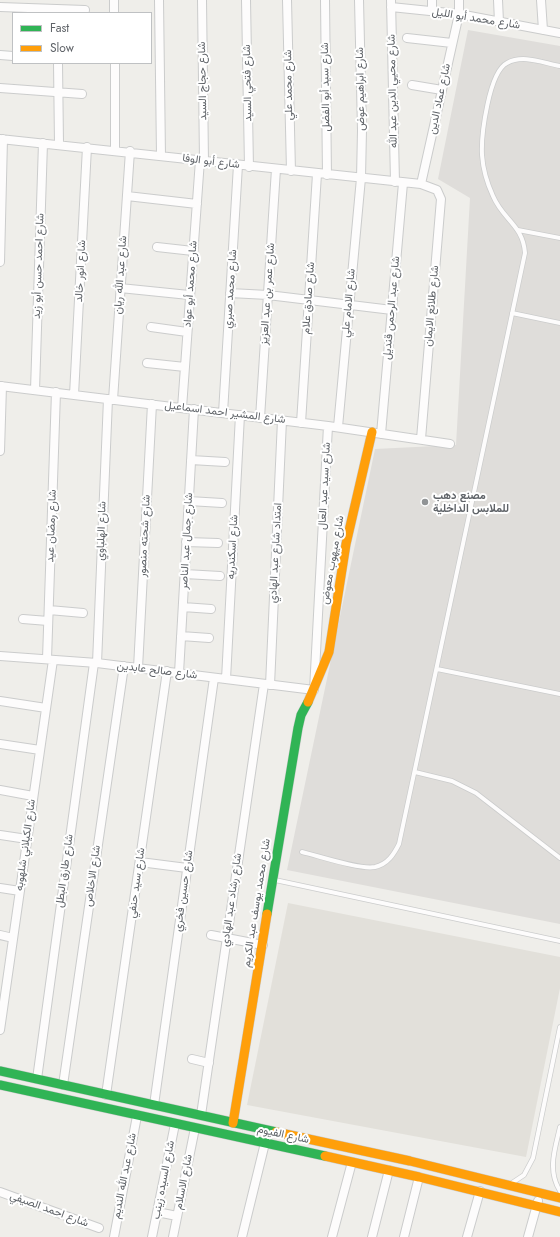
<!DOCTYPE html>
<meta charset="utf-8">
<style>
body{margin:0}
#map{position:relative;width:560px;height:1237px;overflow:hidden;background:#efeeea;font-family:Jost,sans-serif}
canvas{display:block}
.legend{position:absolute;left:12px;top:12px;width:140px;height:52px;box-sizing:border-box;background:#fff;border:1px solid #bfc1c3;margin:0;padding:5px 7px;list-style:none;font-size:12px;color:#5f6368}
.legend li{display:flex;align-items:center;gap:8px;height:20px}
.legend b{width:20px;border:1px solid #bfc1c3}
</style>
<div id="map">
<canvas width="560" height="1237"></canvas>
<ul class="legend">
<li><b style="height:5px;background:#30b455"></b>Fast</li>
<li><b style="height:5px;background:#ff9f0a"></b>Slow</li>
</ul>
</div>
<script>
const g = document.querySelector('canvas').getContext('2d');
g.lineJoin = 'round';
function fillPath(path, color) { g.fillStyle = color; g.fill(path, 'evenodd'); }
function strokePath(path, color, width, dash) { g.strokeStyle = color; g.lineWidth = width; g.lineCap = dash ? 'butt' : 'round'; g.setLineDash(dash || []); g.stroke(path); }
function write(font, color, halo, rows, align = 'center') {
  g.font = font + ' Jost,Vazirmatn,sans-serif'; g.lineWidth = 4; g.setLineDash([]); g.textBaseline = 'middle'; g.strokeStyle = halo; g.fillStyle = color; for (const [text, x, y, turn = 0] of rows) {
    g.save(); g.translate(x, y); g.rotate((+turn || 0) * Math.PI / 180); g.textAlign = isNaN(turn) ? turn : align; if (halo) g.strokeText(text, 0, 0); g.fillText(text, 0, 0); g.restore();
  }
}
const industrial = new Path2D(`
 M468,30L560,46V924L287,870L375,449L456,445L470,198L438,179Z`);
const education = new Path2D(`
 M288,903L560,957V988L526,1157L247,1105Z`);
const lane = new Path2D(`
 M518,230L560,238
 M512,313L560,323
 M437,669L560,694
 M415,772L452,781L476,793L560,858
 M302,852C319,856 360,870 375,867C388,864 394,854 399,844L525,253C523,225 503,220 493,196C487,183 483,169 482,155C481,135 489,72 507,63C523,54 543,63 560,66
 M275,880L560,941
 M560,1127C555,1149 547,1170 560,1191
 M512,1183L524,1175L533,1158L560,1027`);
const street = new Path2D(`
 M114,0V13
 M159,0L161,156
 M202,0L204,161
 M246,0L249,167
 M287,0L291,171
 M325,0L327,175
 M391,0L395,182
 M432,0V11
 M498,0L499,22
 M541,0L543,30
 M0,7L85,10
 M391,7L459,14L560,33
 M407,38L452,43
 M0,55L13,56
 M58,63L59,144
 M115,63V150
 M412,85L442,90
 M0,88L82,94
 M0,139L421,184L437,190L441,199L421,439
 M421,184L459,14V0
 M127,196L197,204
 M157,247L193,251
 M0,262L3,139
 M120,288L189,295
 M230,293L268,295L392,310
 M151,327L187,332
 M147,363L185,367
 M0,386L328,426L450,444
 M35,390L43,143
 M74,395L87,147
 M113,400L130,151
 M182,408L200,160
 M223,413L238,165
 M260,418L276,169
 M301,423L317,174
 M338,427L361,178L362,130L359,0
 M381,434L403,183
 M0,451L2,386
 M191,460L225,462
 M189,501L222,503
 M186,542L218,543
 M185,574L220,576
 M183,607L211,609
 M49,610L83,613
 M23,619L48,621
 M181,636L209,638
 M0,656L97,663L314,690L328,426
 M47,659L56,392
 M97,663L108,399
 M138,668L152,404
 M179,673L194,409
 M226,679L240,415
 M270,685L282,420
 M0,701L46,708
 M0,744L40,750
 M0,790L33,796
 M0,835L27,839
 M140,862L187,868
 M0,888L20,891
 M0,935L13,938
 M211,935L263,945
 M0,1030L53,660
 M192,1059L209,1063
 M37,1079L94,663
 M63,1085L124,666
 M106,1095L167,671
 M154,1105L214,678
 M201,1115L264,684
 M0,1192L99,1228
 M157,1212L177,1216
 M114,1237L137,1116
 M152,1237L175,1124
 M173,1237L195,1128
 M242,1237L265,1143
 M332,1237L352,1162
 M372,1237L389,1170
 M404,1237L419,1177
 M467,1237L480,1191
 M528,1237L538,1201`);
const fast = new Path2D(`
 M267,914L298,728L301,715L308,702
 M0,1071L276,1132
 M0,1085L325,1156`);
const slow = new Path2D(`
 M308,702L329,652L346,544L372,432
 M233,1123L267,914
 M276,1132L410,1161L560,1198
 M325,1156L419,1177L560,1212`);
const markers = [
 [425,502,4,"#919496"]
];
const streetNames = [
 ["شارع محمد أبو الليل",476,19,9],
 ["شارع حجاج السيد",203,81,-91],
 ["شارع فتحي السيد",248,83,-91],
 ["شارع محمد علي",289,85,-91],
 ["شارع سيد أبو الفضل",326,87,-91],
 ["شارع ابراهيم عوض",361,89,-91],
 ["شارع محيي الدين عبد الله",393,91,-91],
 ["شارع عماد الدين",440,99,-78],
 ["شارع أبو الوفا",211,162,7],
 ["شارع احمد حسن أبو زيد",39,266,-88],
 ["شارع انور خالد",81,271,-87],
 ["شارع عبد الله ريان",121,275,-86],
 ["شارع محمد أبو عواد",191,284,-86],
 ["شارع محمد صبري",231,289,-86],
 ["شارع عمر بن عبد العزيز",268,294,-86],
 ["شارع صادق علام",309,298,-86],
 ["شارع الامام علي",349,303,-85],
 ["شارع طلائع الايمان",432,306,-85],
 ["شارع عبد الرحمن قنديل",392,308,-85],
 ["شارع المشير احمد اسماعيل",225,413,7],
 ["شارع سيد عبد العال",325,486,-87],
 ["شارع رمضان عيد",52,526,-88],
 ["شارع الهلباوي",102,531,-88],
 ["شارع شحته منصور",145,536,-87],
 ["شارع جمال عبد الناصر",187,541,-87],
 ["شارع اسكندريه",233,547,-87],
 ["امتداد شارع عبد الهادي",276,553,-87],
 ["شارع ميهوب معوض",333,560,-80],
 ["شارع صالح عابدين",157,671,7],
 ["شارع الكيلاني شلهوبه",26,845,-82],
 ["شارع طارق البطل",65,871,-82],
 ["شارع الاخلاص",93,876,-82],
 ["شارع سيد حنفي",137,883,-82],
 ["شارع حسين فخري",184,891,-82],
 ["شارع رشاد عبد الهادي",232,900,-82],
 ["شارع محمد يوسف عبد الكريم",257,903,-81],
 ["شارع الفيوم",283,1135,12],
 ["شارع عبد الله النديم",125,1176,-79],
 ["شارع السيده زينب",164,1180,-79],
 ["شارع الاسلام",184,1182,-79],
 ["شارع احمد الصيفي",49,1210,20]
];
const poiNames = [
 ["مصنع دهب",433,496],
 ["للملابس الداخلية",433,509]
];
fillPath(industrial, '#dfddda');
fillPath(education, '#e2e0da');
strokePath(lane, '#cbcccc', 5.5);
strokePath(street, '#cbcccc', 10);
strokePath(fast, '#cacacb', 10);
strokePath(slow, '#cacacb', 10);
strokePath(lane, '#fdfcfc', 4);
strokePath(street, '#fdfcfc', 8);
strokePath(fast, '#30b455', 9);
strokePath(slow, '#ff9f0a', 9);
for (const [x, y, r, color] of markers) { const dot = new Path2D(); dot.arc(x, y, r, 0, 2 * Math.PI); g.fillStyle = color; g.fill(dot); strokePath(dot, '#fff', 1.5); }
write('11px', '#5f6368', '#fff', streetNames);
write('bold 11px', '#5f6368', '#fff', poiNames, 'left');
</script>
